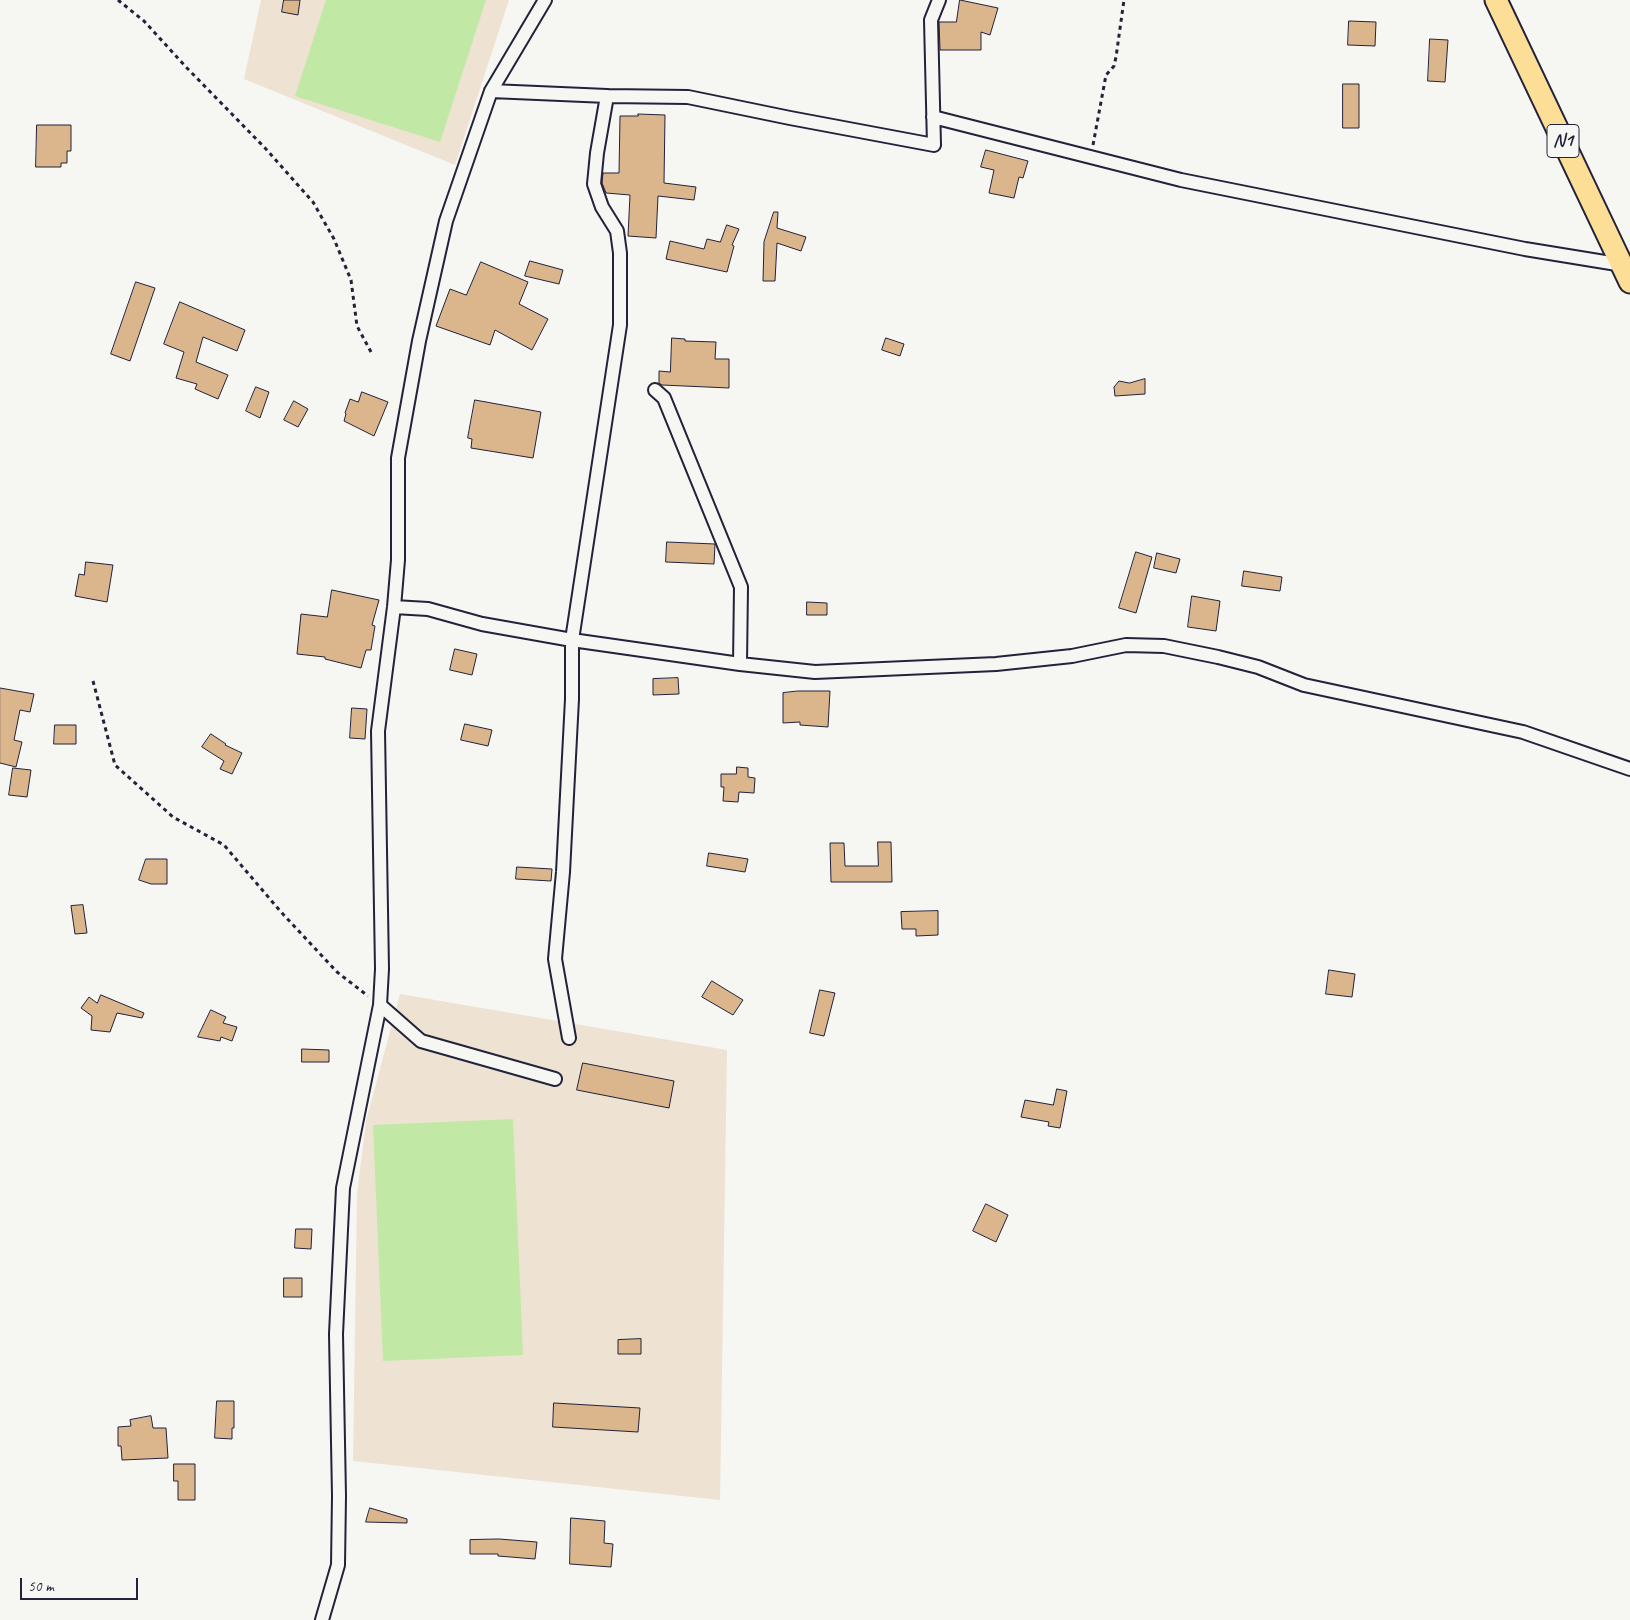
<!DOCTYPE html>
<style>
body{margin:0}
#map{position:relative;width:1630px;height:1620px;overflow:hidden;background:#f6f6f2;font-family:Caveat,sans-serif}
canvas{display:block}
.scale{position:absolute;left:20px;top:1578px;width:118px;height:22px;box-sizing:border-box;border:2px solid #22223b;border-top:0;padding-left:6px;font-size:15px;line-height:18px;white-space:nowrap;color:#22223b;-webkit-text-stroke:4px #f6f6f2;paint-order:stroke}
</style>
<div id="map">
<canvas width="1630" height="1620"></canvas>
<div class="scale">50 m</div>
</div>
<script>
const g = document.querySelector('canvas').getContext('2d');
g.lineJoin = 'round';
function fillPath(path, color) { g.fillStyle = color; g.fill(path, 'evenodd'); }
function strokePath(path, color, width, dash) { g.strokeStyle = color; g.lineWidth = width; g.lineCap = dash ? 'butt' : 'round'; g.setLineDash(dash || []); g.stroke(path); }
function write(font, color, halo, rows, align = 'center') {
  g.font = font + ' Caveat,sans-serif'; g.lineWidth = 4; g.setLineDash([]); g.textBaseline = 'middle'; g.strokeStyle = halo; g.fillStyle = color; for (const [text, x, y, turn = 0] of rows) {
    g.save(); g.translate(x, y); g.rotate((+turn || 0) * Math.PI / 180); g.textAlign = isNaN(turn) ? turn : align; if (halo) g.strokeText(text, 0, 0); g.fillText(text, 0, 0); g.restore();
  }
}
const built = new Path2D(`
 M261,0H509L455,165L244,79Z
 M400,994L727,1050L720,1500L353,1461L357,1194L366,1121Z`);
const green = new Path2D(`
 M326,0H486L440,142L295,96Z
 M513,1119L523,1355L383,1361L373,1125Z`);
const building = new Path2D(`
 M284,0H300L298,15L282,12Z
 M960,0L998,8L990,35L981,32V50H940L939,22H956Z
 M1349,21L1376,22L1375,46L1348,45Z
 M1430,39L1448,40L1445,82L1428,81Z
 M1343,84H1359V128H1343Z
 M638,114L665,115L664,183L696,187L694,200L658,196L656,238L628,236L630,195L606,193L602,183L603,173H619L620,116H638Z
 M37,125H71V151H67V163H61V167H36Z
 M986,150L1028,161L1023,178L1019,177L1014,198L989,193L994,170L981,167Z
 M774,212H778L777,228L806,237L801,251L777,243L775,281H763L764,242Z
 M727,225L739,229L732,245L734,246L727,272L666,259L670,241L704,249L707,239L720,242Z
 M530,261L563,270L559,284L525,276Z
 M481,262L528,282L519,304L548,319L532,350L495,330L490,345L436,326L450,289L466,295Z
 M136,282L155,288L130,361L111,354Z
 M180,302L245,330L237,351L203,337L196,362L228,375L218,399L195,389L197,384L176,378L184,352L164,344Z
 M672,338L685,339V341L716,342L715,359H729V388L662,385L659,383V371L670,372Z
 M886,338L904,344L900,356L882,350Z
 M1145,379V394L1115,396L1114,387L1119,381L1129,383Z
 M256,387L269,392L260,418L246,411Z
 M362,392L388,402L374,436L344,421L346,414L345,413L350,399L358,402Z
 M475,400L541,412L533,458L471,448L472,439L468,438Z
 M294,401L308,409L298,427L284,420Z
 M667,542L715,544L714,564L666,562Z
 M1136,552L1152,557L1136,613L1119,608Z
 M1157,553L1180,559L1176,573L1154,568Z
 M86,562L113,565L107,602L75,596L79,574L84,575Z
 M1244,571L1282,577L1280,591L1242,586Z
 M332,590L379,600L372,625L375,626L371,650H366L361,668L325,659V657L297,654L301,614L327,617Z
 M1192,596L1220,601L1216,631L1188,627Z
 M807,602L827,603V615H807Z
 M455,649L477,654L472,675L450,670Z
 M678,678L679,694L653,695V679Z
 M0,688L34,694L30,712L20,710L14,740L22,742L16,767L0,763Z
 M798,691H830L828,727L800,725V722L783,723V693Z
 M352,708L367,709L365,739L350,738Z
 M465,724L492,730L488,746L461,740Z
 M55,725H76V744H54Z
 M211,734L226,744L225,745L242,753L232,774L220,769L224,761L202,747Z
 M737,767L748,768V777L755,778L754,793L739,792L738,802L723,801L724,787H721V774H736Z
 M13,768L31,770L27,797L9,795Z
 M878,842H891L892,882H831L830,843H844L845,866H878Z
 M709,853L748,859L745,872L707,866Z
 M146,859H167V884H151L139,880Z
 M517,867L552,869L551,881L516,879Z
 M83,905L87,933L75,934L71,906Z
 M938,911V935L916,936V929H902L901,912Z
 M1329,970L1355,974L1352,997L1326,994Z
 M712,981L743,1000L733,1015L702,997Z
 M820,990L835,993L824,1036L810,1033Z
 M101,995L144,1013L142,1018L117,1013L110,1032L91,1030L92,1016L81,1008L89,997L97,1003Z
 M211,1010L226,1017L223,1023L237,1027L232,1041L221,1037L220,1041L198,1037Z
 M302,1049L329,1050V1062H302Z
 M583,1063L674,1081L669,1108L577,1090Z
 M1057,1089L1067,1091L1060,1128L1048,1126L1049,1122L1021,1117L1025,1100L1053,1105Z
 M986,1204L1008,1215L996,1242L973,1231Z
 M296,1229H312L311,1249L295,1248Z
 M284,1278H302V1297H284Z
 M641,1339V1354H618V1340Z
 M217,1401H234V1428H232V1439L215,1438Z
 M554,1403L640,1408L638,1432L553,1427Z
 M151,1416L153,1428H166L168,1458L122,1460L121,1446H118V1427L131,1426L130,1420Z
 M174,1464H195V1500H178V1481H174Z
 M370,1508L407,1519V1523L366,1522Z
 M571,1518L605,1521L604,1543L613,1544L611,1567L570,1564Z
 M499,1539L537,1542L535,1559L498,1556V1554H470V1540Z`);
const path = new Path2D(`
 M118,0L144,21L186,67L265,148L313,202L334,239L351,280L357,326L371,352
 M1093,145L1106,75L1114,66L1116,57L1124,0
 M93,681L115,765L173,817L224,845L281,912L337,972L368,996`);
const minor = new Path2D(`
 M491,91L607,96L688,97L790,118L934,145L931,20L939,0
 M933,117L1181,180L1525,249L1623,265
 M655,390L664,398L741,587L740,664
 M394,607L428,609L482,624L572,640L740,664L815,672L996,664L1072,656L1126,645L1164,646L1218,657L1258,667L1304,685L1523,732L1630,769
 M380,1005L421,1041L555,1079
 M569,1038L555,959L563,872L572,699V640L620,325V253L617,231L602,207L594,184L597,153L607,96
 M322,1620L338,1565L339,1496L336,1334L343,1188L380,1005L382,969L378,731L394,607L398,560V458L419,341L446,221L491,91L545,0`);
const trunk = new Path2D(`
 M1496,0L1630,282`);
const shields = [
 [1563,141,32]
];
const shieldNames = [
 ["N1",1563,141]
];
fillPath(built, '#eee2d3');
fillPath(green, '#c1e9a5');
fillPath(building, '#dbb58c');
strokePath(building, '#22223b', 1);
strokePath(minor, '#22223b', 16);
strokePath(trunk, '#22223b', 25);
strokePath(path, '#22223b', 3, [4, 4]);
strokePath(minor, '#f6f6f2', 12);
strokePath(trunk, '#fdde96', 21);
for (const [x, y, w] of shields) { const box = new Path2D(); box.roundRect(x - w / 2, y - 16.5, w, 33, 4); g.fillStyle = '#f6f6f2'; g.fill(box); strokePath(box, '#22223b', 1); }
write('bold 19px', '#22223b', null, shieldNames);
</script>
